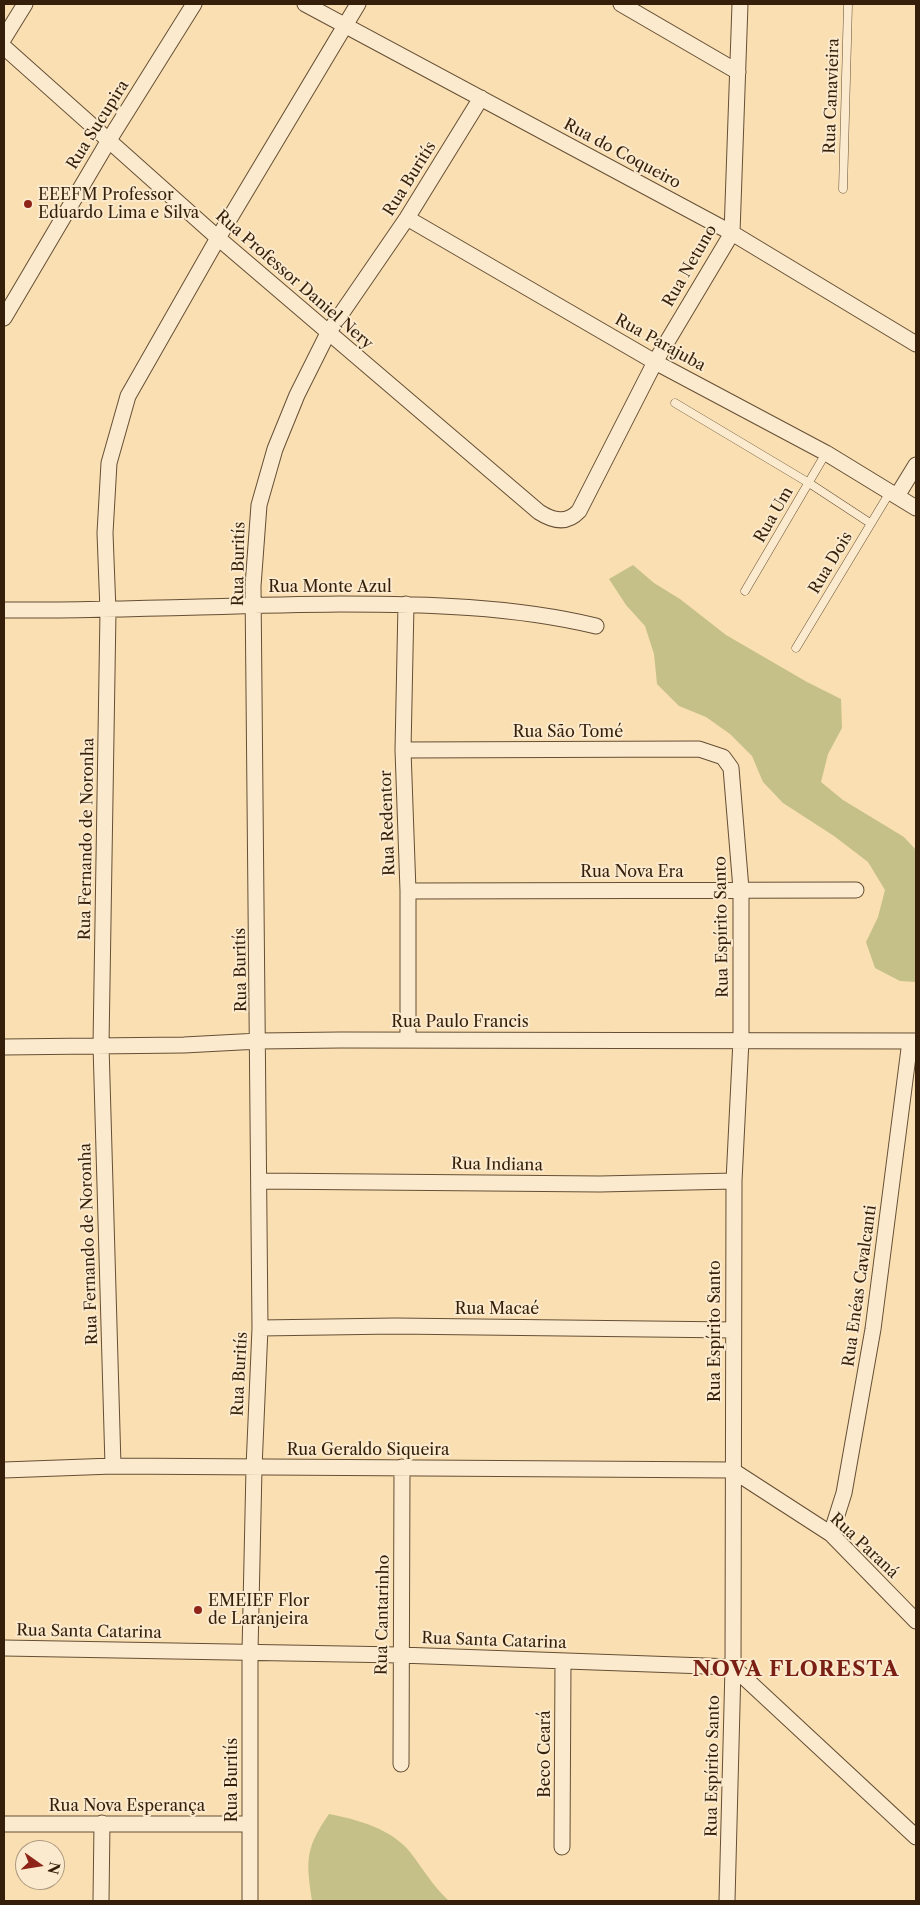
<!DOCTYPE html>
<meta charset="utf-8">
<style>
body{margin:0}
#map{position:relative;width:920px;height:1905px;overflow:hidden;background:#f9dfb2;font-family:"Libre Caslon Text",serif}
canvas{display:block}
.frame{position:absolute;inset:0;border:5px solid #351f0b;pointer-events:none}
.north{position:absolute;left:15px;top:1840px;width:50px;height:50px;box-sizing:border-box;background:#fbeacd;border:1px solid #ac997f;border-radius:50%;rotate:103deg;font-size:14px;font-weight:700;line-height:20px;text-align:center;color:#351f0b}
.north::after{content:'';display:block;margin:auto;width:18px;height:22px;background:#8f2418;clip-path:polygon(50% 0,100% 100%,50% 72%,0 100%)}
</style>
<div id="map">
<canvas width="920" height="1905"></canvas>
<div class="frame"></div>
<div class="north">N</div>
</div>
<script>
const g = document.querySelector('canvas').getContext('2d');
g.lineJoin = 'round';
function fillPath(path, color) { g.fillStyle = color; g.fill(path, 'evenodd'); }
function strokePath(path, color, width, dash) { g.strokeStyle = color; g.lineWidth = width; g.lineCap = dash ? 'butt' : 'round'; g.setLineDash(dash || []); g.stroke(path); }
function write(font, color, halo, rows, align = 'center') {
  g.font = font + ' "Libre Caslon Text",serif'; g.lineWidth = 4; g.setLineDash([]); g.textBaseline = 'middle'; g.strokeStyle = halo; g.fillStyle = color; for (const [text, x, y, turn = 0] of rows) {
    g.save(); g.translate(x, y); g.rotate((+turn || 0) * Math.PI / 180); g.textAlign = isNaN(turn) ? turn : align; if (halo) g.strokeText(text, 0, 0); g.fillText(text, 0, 0); g.restore();
  }
}
const green = new Path2D(`
 M633,565L654,583L680,599L726,635L807,682L841,699L842,728L828,754L821,782L843,800L904,837L916,850V982L900,981L875,968L866,942L878,917L885,890L868,862L834,836L783,803L763,782L752,756L730,734L706,717L679,706L657,684L654,654L645,626L626,605L609,579Z
 M329,1814C356,1819 392,1829 410,1852C423,1869 433,1886 449,1901H312C306,1860 305,1849 329,1814Z`);
const service = new Path2D(`
 M843,189L848,4
 M675,403L809,483L870,523
 M745,591L826,453
 M796,648L890,492`);
const minor = new Path2D(`
 M305,4L732,233L916,344
 M621,4L738,72
 M4,38L25,4
 M4,47L218,238L539,512C553,521 567,524 579,511L655,362L732,233L740,4
 M407,218L655,362L826,453L916,508
 M4,318L109,140L194,4
 M897,496L916,465
 M406,604L403,750L408,891V1040
 M4,610C116,611 228,605 340,604C425,604 513,606 596,626
 M403,750L699,749L723,757L731,768L741,889V1040L734,1181L733,1667L727,1901
 M408,891L856,890
 M4,1047L184,1045L259,1041L340,1040L916,1041
 M260,1181L600,1184L734,1181
 M260,1328L395,1326L733,1330
 M113,1466L101,1045L108,611L105,533L109,463L128,396L218,238L358,4
 M4,1470L113,1466L732,1470L831,1534L916,1621
 M831,1534L844,1493L873,1329L910,1041
 M4,1648L400,1655L733,1667L916,1837
 M401,1764L402,1467
 M4,1824H250
 M562,1847L563,1661
 M101,1901L102,1823
 M250,1901V1652L254,1468L260,1328L253,586L259,505L275,449L297,395L328,333L407,218L481,98`);
const markers = [
 [28,204,5,"#8f2418"],
 [198,1610,5,"#8f2418"]
];
const streetNames = [
 ["Rua Canavieira",832,96,-88],
 ["Rua Sucupira",98,125,-58],
 ["Rua do Coqueiro",622,154,28],
 ["Rua Buritís",410,179,-58],
 ["Rua Netuno",690,266,-60],
 ["Rua Professor Daniel Nery",294,280,41],
 ["Rua Parajuba",660,343,29],
 ["Rua Um",774,515,-60],
 ["Rua Dois",831,563,-59],
 ["Rua Buritís",239,564,-89],
 ["Rua Monte Azul",330,587],
 ["Rua São Tomé",568,732],
 ["Rua Redentor",388,823,-92],
 ["Rua Fernando de Noronha",87,839,-89],
 ["Rua Nova Era",632,872],
 ["Rua Espírito Santo",722,927,-91],
 ["Rua Buritís",241,970,-91],
 ["Rua Paulo Francis",460,1022],
 ["Rua Indiana",497,1165,1],
 ["Rua Fernando de Noronha",89,1244,-92],
 ["Rua Enéas Cavalcanti",860,1286,-82],
 ["Rua Macaé",497,1309],
 ["Rua Espírito Santo",715,1331,-90],
 ["Rua Buritís",240,1374,-87],
 ["Rua Geraldo Siqueira",368,1450],
 ["Rua Paraná",864,1546,43],
 ["Rua Cantarinho",383,1615,-89],
 ["Rua Santa Catarina",89,1632,1],
 ["Rua Santa Catarina",494,1641,2],
 ["Beco Ceará",545,1754,-90],
 ["Rua Espírito Santo",713,1766,-89],
 ["Rua Buritís",232,1780,-90],
 ["Rua Nova Esperança",127,1806]
];
const poiNames = [
 ["EEEFM Professor",38,195],
 ["Eduardo Lima e Silva",38,213],
 ["EMEIEF Flor",208,1601],
 ["de Laranjeira",208,1619]
];
const districtNames = [
 ["NOVA FLORESTA",796,1670]
];
fillPath(green, '#c5c087');
strokePath(service, '#664f35', 9);
strokePath(minor, '#664f35', 17);
strokePath(service, '#fbeacd', 8);
strokePath(minor, '#fbeacd', 15);
for (const [x, y, r, color] of markers) { const dot = new Path2D(); dot.arc(x, y, r, 0, 2 * Math.PI); g.fillStyle = color; g.fill(dot); strokePath(dot, '#fbeacd', 2); }
write('16px', '#351f0b', '#fbeacd', streetNames);
write('16px', '#351f0b', '#fbeacd', poiNames, 'left');
g.letterSpacing = '1px';
write('bold 21px', '#7a1f14', '#fbeacd', districtNames);
g.letterSpacing = '0px';
</script>
